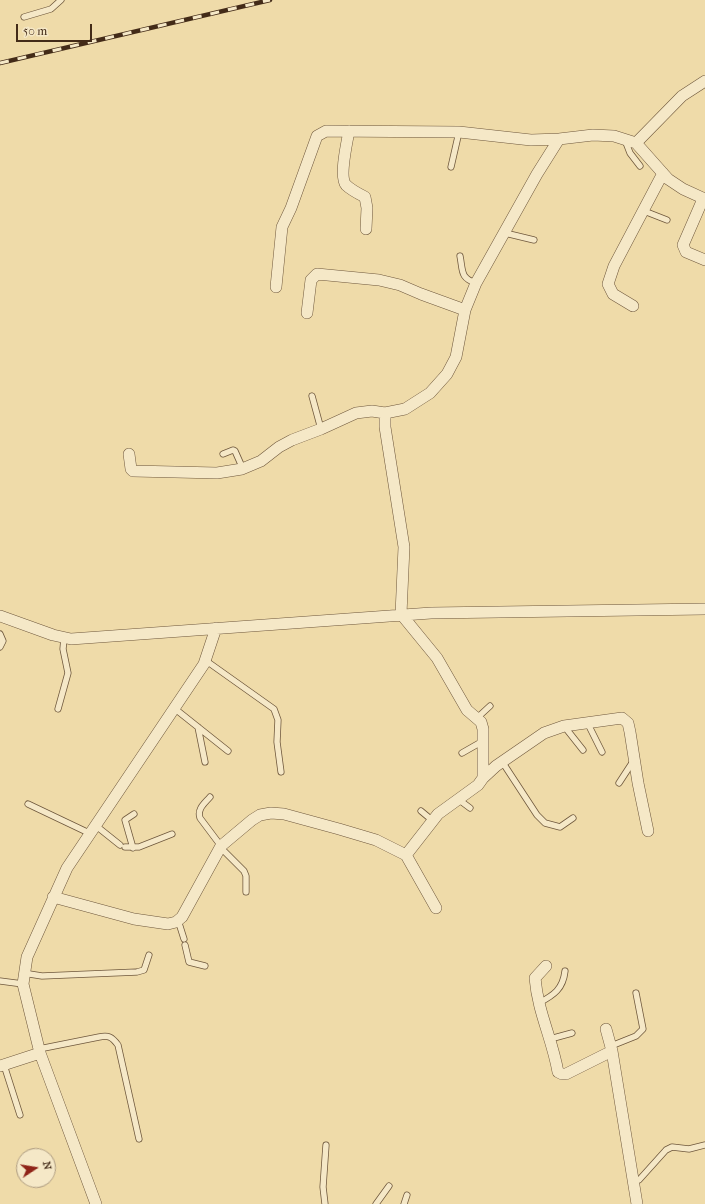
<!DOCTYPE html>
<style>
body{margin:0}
#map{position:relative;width:705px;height:1204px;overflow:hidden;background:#efdba9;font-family:"IM FELL French Canon",serif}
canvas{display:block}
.north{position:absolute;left:16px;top:1148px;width:40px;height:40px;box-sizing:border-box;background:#f5e8c7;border:1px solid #ae9c81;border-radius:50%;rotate:78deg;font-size:11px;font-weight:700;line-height:16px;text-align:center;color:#432b18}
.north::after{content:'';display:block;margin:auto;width:14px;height:18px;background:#8f2418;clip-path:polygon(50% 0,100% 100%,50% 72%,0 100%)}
.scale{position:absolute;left:16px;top:24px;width:76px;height:18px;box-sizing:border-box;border:2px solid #432b18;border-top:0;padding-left:5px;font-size:12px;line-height:14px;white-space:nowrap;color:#432b18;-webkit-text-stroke:3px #f5e8c7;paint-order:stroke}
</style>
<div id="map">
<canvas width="705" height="1204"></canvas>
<div class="north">N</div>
<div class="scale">50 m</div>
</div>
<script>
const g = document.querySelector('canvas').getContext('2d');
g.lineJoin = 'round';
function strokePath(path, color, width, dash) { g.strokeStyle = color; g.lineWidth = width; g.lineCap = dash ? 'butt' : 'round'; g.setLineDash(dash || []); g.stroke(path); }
const service = new Path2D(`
 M24,17L51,9L61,0
 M625,140L630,153L640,166
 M451,167L459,132
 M644,211L667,220
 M505,233L534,240
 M460,256C463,271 460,278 476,283
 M312,396L321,429
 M223,454L233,450L235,451L243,469
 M0,634L3,641L0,647
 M205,660L274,709L278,720L277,742L281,772
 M174,708L228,751
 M58,709L68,673L63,649L64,638
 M477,718L490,706
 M587,722L602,752
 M564,726L583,750
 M198,727L205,762
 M462,753L483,741
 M503,763L537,815L545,823L560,827L573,818
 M619,783L634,760
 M210,797C204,804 197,809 200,818L221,846
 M458,799L470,808
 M28,804L89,833
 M421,811L433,821
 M95,825L120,845
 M125,847H139L172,834
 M220,847L244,871L246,876V892
 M133,848L125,820L134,814
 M178,920L184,939
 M185,945L189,962L205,966
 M23,973L42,976L137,972L144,970L149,955
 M0,981L23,984
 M539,1003C554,995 563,989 565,971
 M550,1039L572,1033
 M611,1046L636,1036L643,1029L636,993
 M39,1049L99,1037C109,1035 112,1037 118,1045L139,1139
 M4,1065L20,1115
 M633,1182L639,1180L666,1150L672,1147L689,1149L705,1145
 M325,1204L323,1187L326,1145
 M376,1204L389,1186
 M404,1204L407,1195`);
const minor = new Path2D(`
 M349,131C347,142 339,177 346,185C351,190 359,194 365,197L367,208L366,229
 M636,143L682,96L705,81
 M703,199L683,245L686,252L705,260
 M276,287L282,227L291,208L317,136L326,131L459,132L531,140L559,139L593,135L614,136L636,143L668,179L683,189L705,199
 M633,306L613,294L608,284L614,266L663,173
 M307,313L311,280L317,274L379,280L400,285L421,294L465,310
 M129,454L131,469L133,471L217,473L242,469L261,461L279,447L292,440L321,429L356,413L372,411L385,413
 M0,616L53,635L71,639L431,613L705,609
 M483,778V729L481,722L467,710L437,658L401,614L404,547L385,427V413L405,409L430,393L447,374L456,357L465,310L476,283L537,174L559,139
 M406,855L438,814L478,785L483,778L496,766L544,733L564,726L622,718L628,723L630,732L638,783L648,831
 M53,897L134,919L168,924L176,922L182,917L221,846L252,820L260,815L271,813L284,814L339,829L376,840L406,855L436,908
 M546,966L535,978C538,1013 552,1038 558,1072L562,1074H566L612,1051
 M606,1029L612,1051L637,1204
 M0,1066L40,1053
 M96,1204L40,1053L23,984L27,957L67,868L204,664L216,628`);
const rail = new Path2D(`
 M0,63L270,0`);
strokePath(service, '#6e573c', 7);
strokePath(minor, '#6e573c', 12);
strokePath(service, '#f5e8c7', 5.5);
strokePath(minor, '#f5e8c7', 11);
strokePath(rail, '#432b18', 4.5);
strokePath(rail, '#f5e8c7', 3, [9]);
</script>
